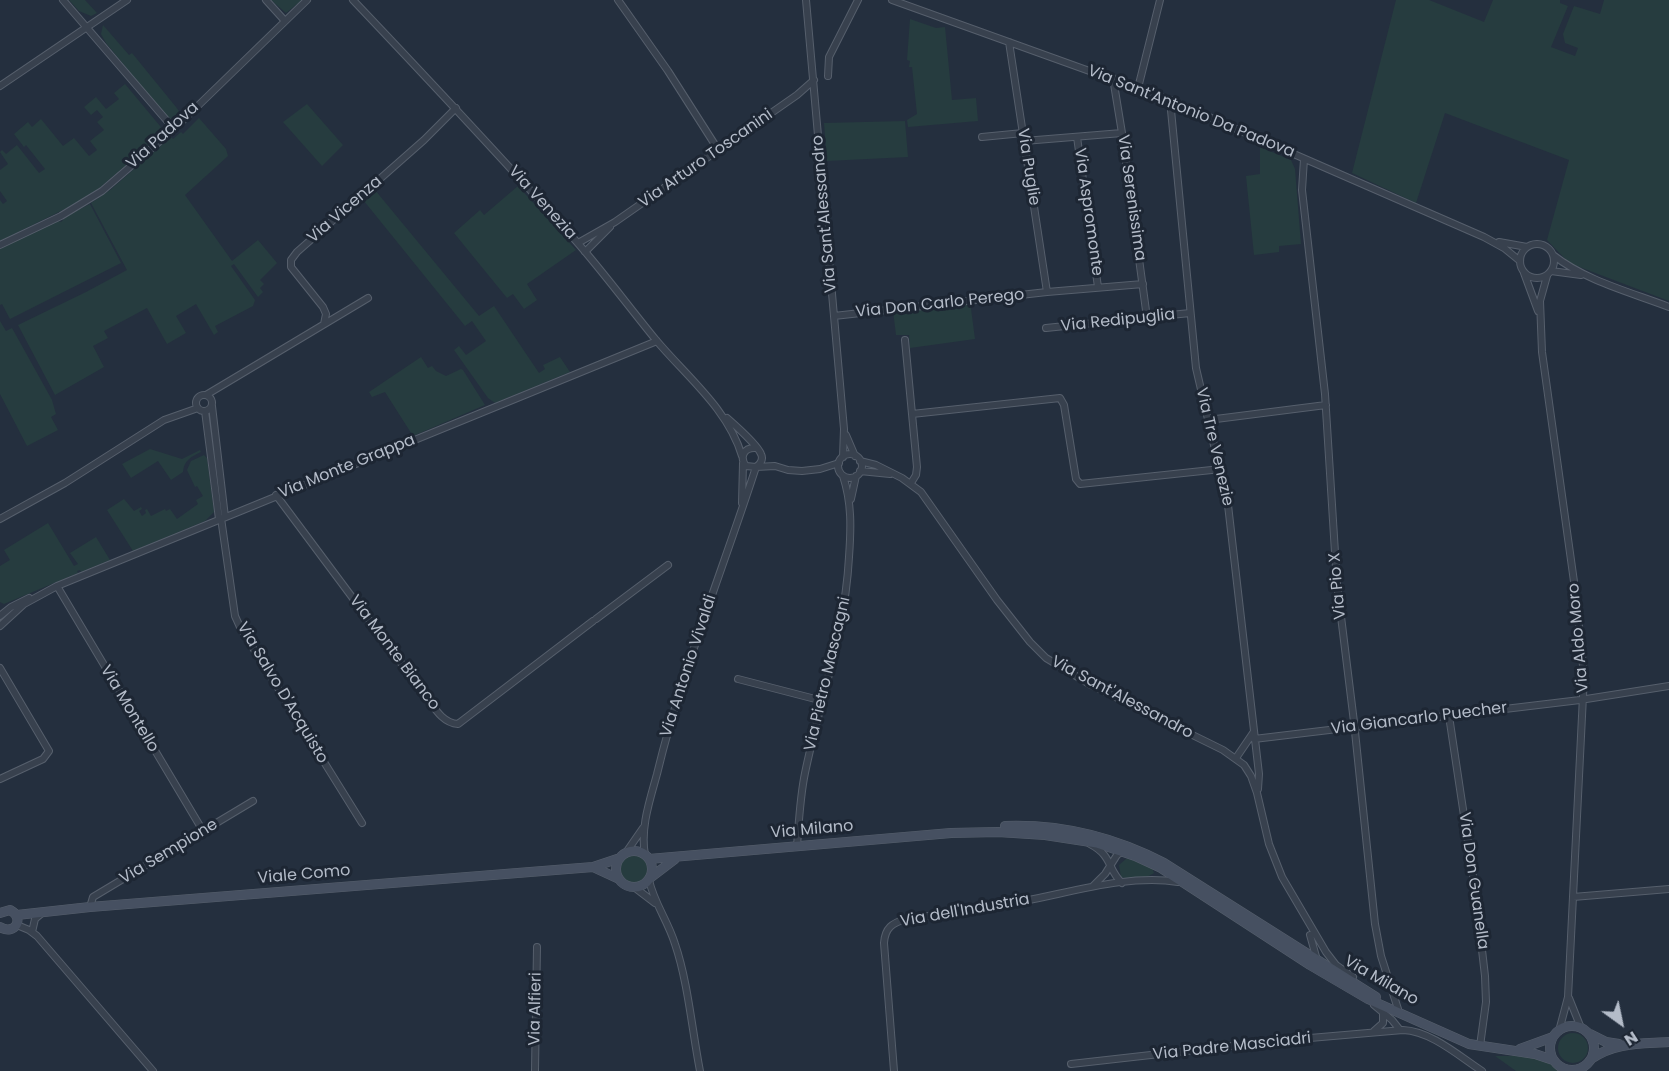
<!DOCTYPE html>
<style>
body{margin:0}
#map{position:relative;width:1669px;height:1071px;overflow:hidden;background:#242f3e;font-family:Poppins,sans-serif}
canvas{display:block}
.north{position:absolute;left:1591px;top:993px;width:60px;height:60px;-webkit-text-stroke:4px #1d2633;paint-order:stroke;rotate:147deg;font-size:16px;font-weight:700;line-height:24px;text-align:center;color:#b4bcc9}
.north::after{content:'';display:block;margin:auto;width:21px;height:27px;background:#b4bcc9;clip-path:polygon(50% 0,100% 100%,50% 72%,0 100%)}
</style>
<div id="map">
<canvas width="1669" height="1071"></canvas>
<div class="north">N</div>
</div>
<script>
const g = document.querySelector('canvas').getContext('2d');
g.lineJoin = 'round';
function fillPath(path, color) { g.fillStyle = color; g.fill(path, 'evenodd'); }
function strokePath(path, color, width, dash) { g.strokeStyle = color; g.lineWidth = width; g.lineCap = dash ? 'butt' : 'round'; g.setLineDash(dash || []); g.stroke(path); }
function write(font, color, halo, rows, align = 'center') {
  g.font = font + ' Poppins,sans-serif'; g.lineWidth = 6; g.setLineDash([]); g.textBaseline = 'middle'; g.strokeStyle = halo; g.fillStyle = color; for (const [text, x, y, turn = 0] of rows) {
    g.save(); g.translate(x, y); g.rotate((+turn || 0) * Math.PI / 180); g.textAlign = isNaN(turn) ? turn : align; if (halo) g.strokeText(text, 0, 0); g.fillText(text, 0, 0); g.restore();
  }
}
const green = new Path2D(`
 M69,0H85L97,13L91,16L79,11Z
 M271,0H302L286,13Z
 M1396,0H1429L1484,22L1493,0H1560V3L1568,6L1551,47L1575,56L1578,48L1565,43L1563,34L1574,6L1600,14L1604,0H1669V301L1569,263L1547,240L1569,160L1445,113L1416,203L1352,173Z
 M910,19L936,28L945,27L952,100L976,98L978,121L908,127L907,120L917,114L912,67H909L910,61L907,60Z
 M103,25L129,55L132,53L176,107L181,114L174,121H170L106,43L101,34Z
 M125,84L165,132L97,190L67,208L0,241V200L3,204L7,201L0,191V170L8,164L0,152L2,150L6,154L17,145L39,173L45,169L26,145L24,147L14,134L28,122L32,127L41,119L63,146L74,138L89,156L97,150L90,141L104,130L97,122L103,117L97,110L91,115L84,107L96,97L106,109L119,99L114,93Z
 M307,104L343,145L322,166L283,122Z
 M199,118L226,149L228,156L185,195L232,261L258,240L277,263L260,280L264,284L260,288L263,292L258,297L234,264L231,266L255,300L253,306L215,326L218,332L214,335L196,304L176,316L186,333L167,344L147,308L104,331L108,338L93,346L104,367L55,395L18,325L86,292L127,270L91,203L110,190L171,137L173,139L181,132L183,134Z
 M905,121L908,157L827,161L824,123Z
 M1260,147L1291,160L1295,169L1301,244L1279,246V252L1254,255L1246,176L1260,174Z
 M518,186L576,250L527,284L537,300L524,309L513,294L507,298L454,233L480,210L484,215Z
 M375,190L479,316L494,306L539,373L545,369L543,365L560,357L570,372L495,403L488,398L454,350L459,346L466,355L486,341L472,321L465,326L364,201Z
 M90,204L121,263L10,319L2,304L0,305V249L56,220L61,222L68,215Z
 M970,301L975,339L910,348L909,335H896L893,311Z
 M0,321L6,331L12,328L52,400L56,414L51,417L58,430L27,446L0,394Z
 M421,357L428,368L432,366L436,371L446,376L461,369L463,370L485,405L413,436L385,392L372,397L369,392Z
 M150,449L182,459L200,450L201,452C191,457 184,460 183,472L171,480L158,461L131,478L122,464Z
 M204,455L207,458L214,512L205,521L133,551L107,510L124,499L134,511L141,507L142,509L139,511L142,516L146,513L145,510L147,509L151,516L165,509L166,511L170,509L177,519L198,504L196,500L203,496L197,486L195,487L187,470L191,461Z
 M48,523L74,566L78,564L70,553L96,537L110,560L81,572L80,570L77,571L78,573L4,604L0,602V566L10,560L4,550Z
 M620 869a14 14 0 1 1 28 0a14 14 0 1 1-28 0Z
 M1127,858L1152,868L1154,873C1146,879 1130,880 1121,877L1119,865Z
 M1558 1048a15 15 0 1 1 30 0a15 15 0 1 1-30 0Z
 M1495,1056C1518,1056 1542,1054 1560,1071H1516Z`);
const street = new Path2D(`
 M63,0L174,129
 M266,0L285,21
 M353,0C428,79 503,159 576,241C604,273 629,307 656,340C687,377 728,409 742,456
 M618,0L668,71L719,151
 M806,0L844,429L843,457
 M892,0L1170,100L1484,237L1504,248L1520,261
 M1009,42L1047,292
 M828,76L829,57L858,0
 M1113,78L1122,133L1147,318
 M0,86L127,0
 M1138,88L1160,0
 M1170,100L1196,368L1228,505L1259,774L1258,789
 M982,137L1023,133
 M1077,137L1098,287
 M1024,141L1122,133
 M1304,159L1302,190L1325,394L1337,584L1354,722L1375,924L1381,956L1398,1009
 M1499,242L1527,247
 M578,243L615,222L797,95L814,80
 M1520 261a17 17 0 1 1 34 0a17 17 0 1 1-34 0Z
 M0,245L61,216L102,191L174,129L307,0
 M585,252L610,227
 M1553,255C1586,281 1630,292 1669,307
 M1551,271L1581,275
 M1524,273L1538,311
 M1547,276L1540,301L1542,352L1576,596L1584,676L1568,997L1559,1031
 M834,316L1047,292L1143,284
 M324,324L326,314L323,307L291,267V260L297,252L424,140L456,108
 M1046,328L1190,313
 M905,340L917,467L916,475L911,483
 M196 403a8 8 0 1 1 16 0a8 8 0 1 1-16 0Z
 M206,395L368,298
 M212,406L225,517
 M205,411L219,519
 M912,414L1060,398L1064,405L1076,479L1080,484L1221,469
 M727,418C735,425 758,446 761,454C764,460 760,464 756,467L746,466C739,457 744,447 756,448
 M1208,420L1326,405
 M846,435L855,456
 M838 466a12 12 0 1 1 24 0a12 12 0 1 1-24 0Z
 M860,461L876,465L902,478L921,492L997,600L1030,642L1046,658L1091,685L1223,750L1244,765L1251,776L1257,793L1269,844L1282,877L1326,952L1336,965L1353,977
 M860,471L890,474
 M276,495L425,695C434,707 442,723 458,724L593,621
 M851,499L856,476
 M742,503L743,463
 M221,518L235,616L240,627L362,823
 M0,519L65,483L164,420L198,408
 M57,586L203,831
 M0,616L11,607L29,598
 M596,619L668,565
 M0,626L24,604L57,586L657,341
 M0,668L49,751L43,759L0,779
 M738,679L823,701
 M1449,716L1475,889L1485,976L1486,1002L1480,1046
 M1254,739L1580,700L1669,686
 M1236,758L1253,733
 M1090,844C1113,856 1107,869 1122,883
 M797,846C799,821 800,797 805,773C820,700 845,632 849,557C851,529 852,503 843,476
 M625,854L643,828
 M645,855C640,828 650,800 657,774C682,670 723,569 756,467L775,466L788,470L802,471L820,469L839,463
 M649,880C654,903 668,921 675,944C688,982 692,1030 700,1071
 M1093,886L1105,874L1117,855L1123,851
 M634,887L655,903
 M1573,897L1669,889
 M90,907L93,897L253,801
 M17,925L29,930L37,936L153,1071
 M32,932L35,919L42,913
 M1310,935L1317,960
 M1569,998L1581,1028
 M1374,1005L1392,1020L1400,1030
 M1374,1031L1383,1023V1012
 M1071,1064L1275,1041L1403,1030C1431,1031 1459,1056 1482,1071
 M535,1071L537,947
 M894,1071L884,943C885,928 892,923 906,919C946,914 985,908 1024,901C1072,892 1129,874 1178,882`);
const secondary = new Path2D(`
 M1005,826C1062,824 1114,837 1164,863L1376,997
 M616 869a18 18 0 1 1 36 0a18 18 0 1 1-36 0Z
 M649,859L951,833L998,832L1045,835L1097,843L1135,856L1161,868L1310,965L1368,999L1469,1044L1535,1054L1553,1060
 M593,867L619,879
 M650,878L675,859
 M0,913L10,910C25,918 15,936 0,927
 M17,915L90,907L593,867L620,858
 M1550 1048a22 22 0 1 1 44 0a22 22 0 1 1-44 0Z
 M1590,1034L1606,1042L1619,1044
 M1520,1049L1553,1037
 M1591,1059C1615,1042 1641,1044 1669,1042`);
const streetNames = [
 ["Via Sant'Antonio Da Padova",1191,112,22],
 ["Via Padova",163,136,-42],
 ["Via Arturo Toscanini",706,159,-35],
 ["Via Puglie",1028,167,81],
 ["Via Serenissima",1131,198,82],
 ["Via Venezia",542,203,48],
 ["Via Vicenza",345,210,-41],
 ["Via Aspromonte",1088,212,82],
 ["Via Sant'Alessandro",825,214,-95],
 ["Via Don Carlo Perego",940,304,-6],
 ["Via Redipuglia",1118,321,-6],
 ["Via Tre Venezie",1214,447,77],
 ["Via Monte Grappa",347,467,-22],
 ["Via Pio X",1338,586,-95],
 ["Via Aldo Moro",1579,638,-95],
 ["Via Monte Bianco",394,653,53],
 ["Via Antonio Vivaldi",689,666,-72],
 ["Via Pietro Mascagni",828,674,-77],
 ["Via Salvo D'Acquisto",282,693,59],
 ["Via Sant'Alessandro",1122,698,28],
 ["Via Montello",129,709,59],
 ["Via Giancarlo Puecher",1419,719,-7],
 ["Via Milano",812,830,-5],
 ["Via Sempione",169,852,-31],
 ["Viale Como",304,875,-5],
 ["Via Don Guanella",1473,881,82],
 ["Via dell'Industria",965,911,-10],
 ["Via Milano",1381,981,30],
 ["Via Alfieri",536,1009,-89],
 ["Via Padre Masciadri",1232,1047,-6]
];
fillPath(green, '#263c3f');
strokePath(street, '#565f6c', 8);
strokePath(secondary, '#565f6c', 10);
strokePath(street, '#38414e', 6);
strokePath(secondary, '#465061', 9);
write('16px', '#b4bcc9', '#1d2633', streetNames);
</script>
